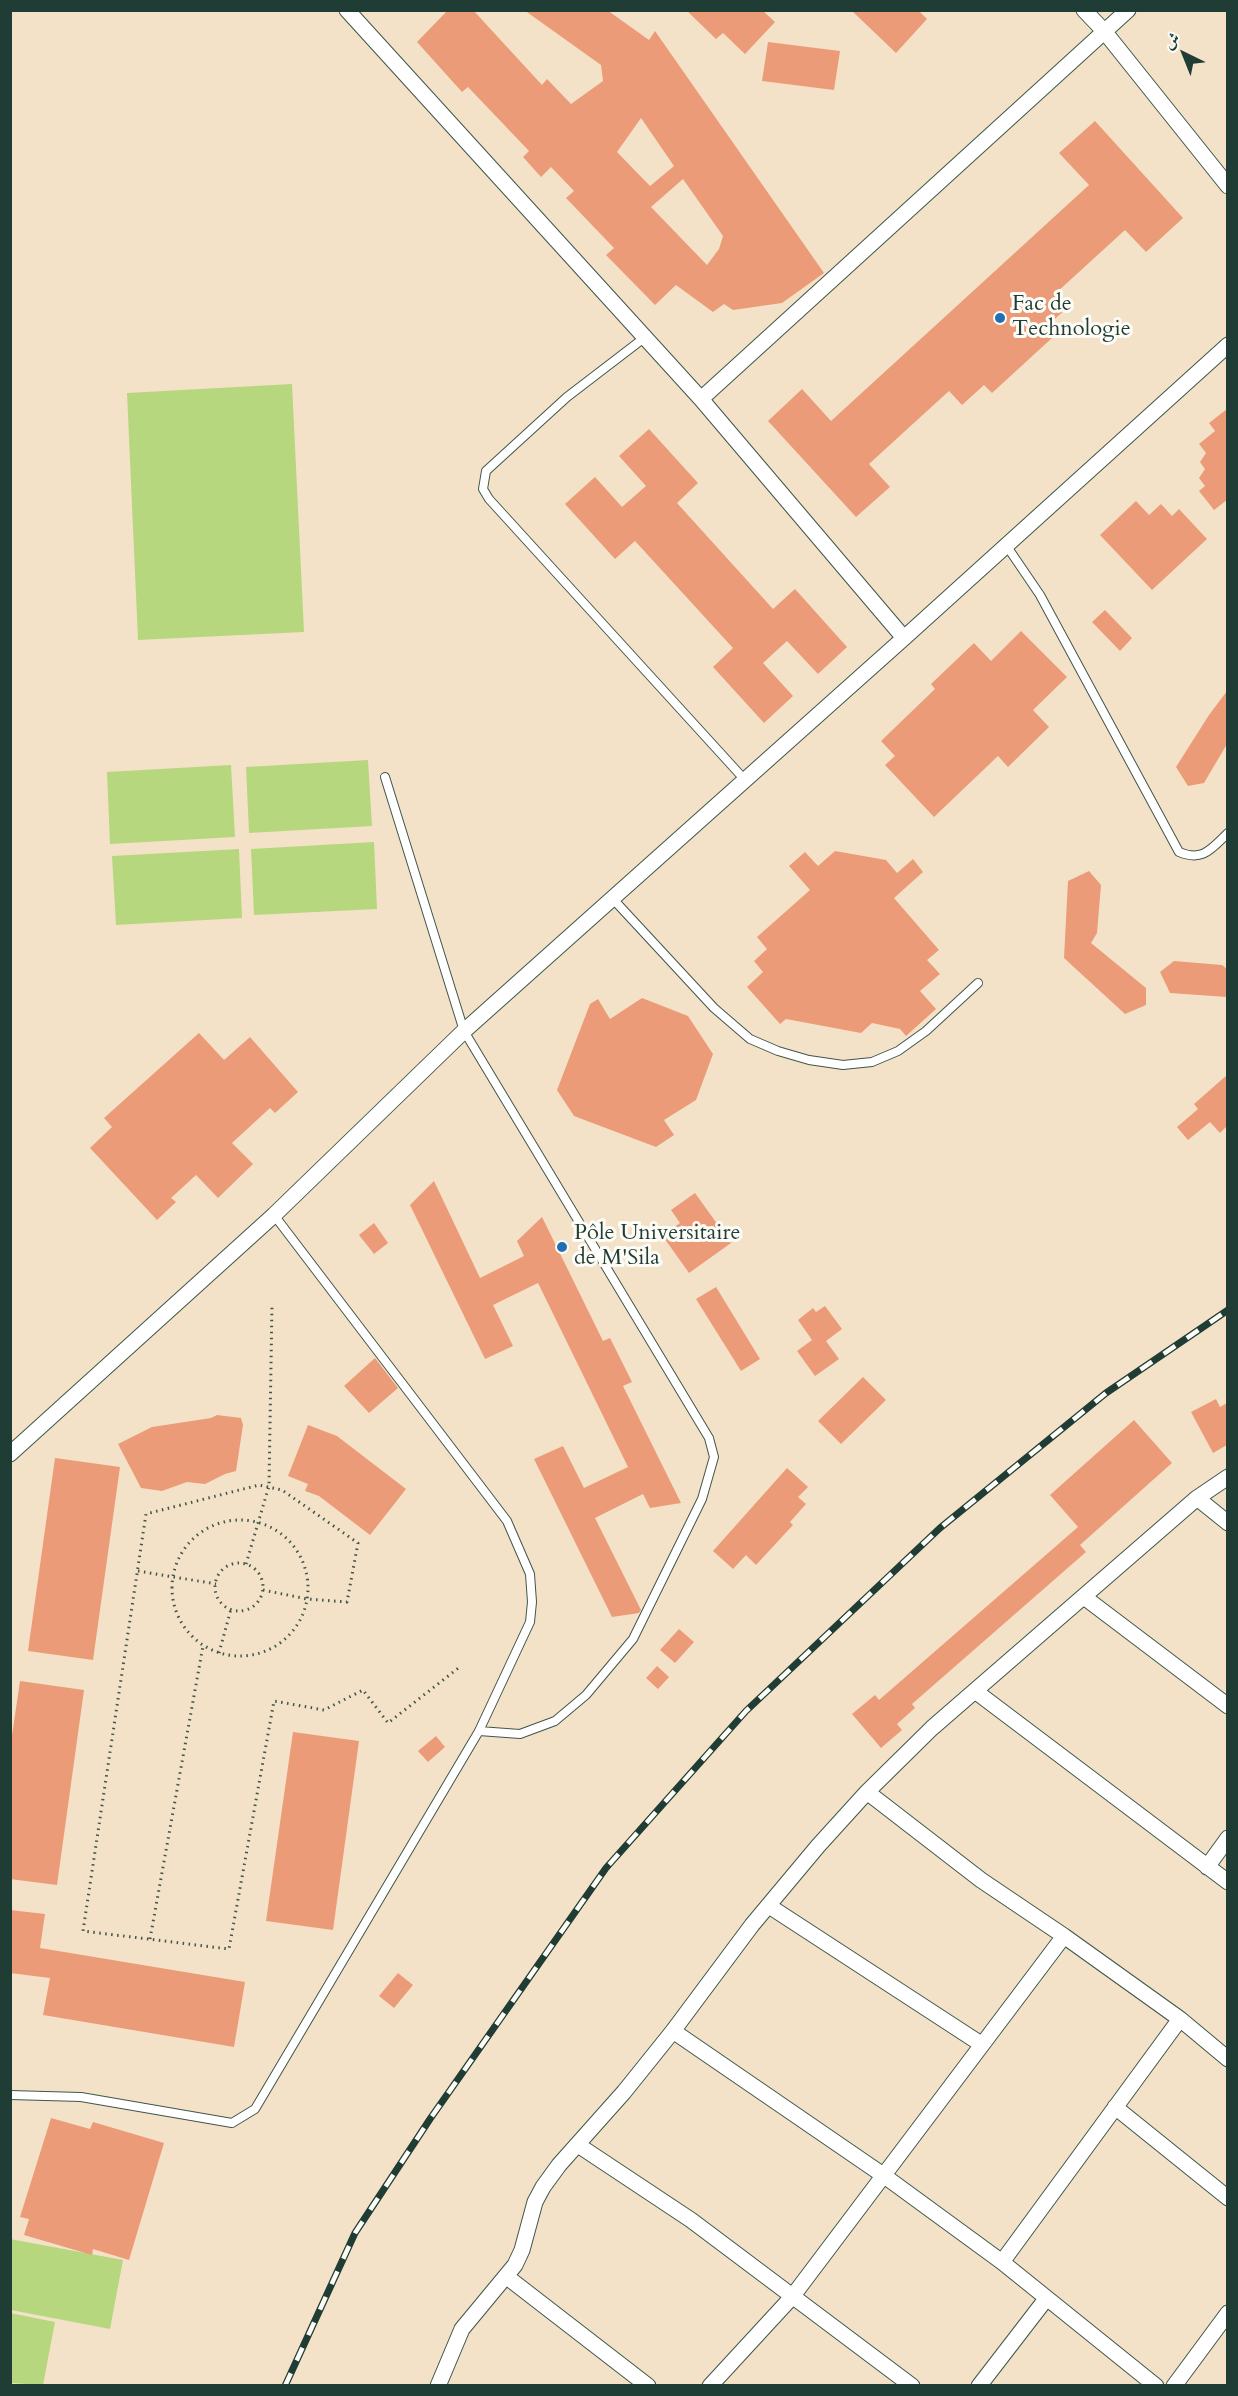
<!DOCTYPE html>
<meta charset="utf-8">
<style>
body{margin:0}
#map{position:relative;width:1238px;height:2396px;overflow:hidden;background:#f4e2c8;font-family:Cardo,Amiri,serif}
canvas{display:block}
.frame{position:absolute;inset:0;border:12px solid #1f3d34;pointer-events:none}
.north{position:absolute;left:1154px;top:24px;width:60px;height:60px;-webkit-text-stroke:4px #fdfcf7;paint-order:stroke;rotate:317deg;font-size:16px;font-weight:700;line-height:24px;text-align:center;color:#1f3d34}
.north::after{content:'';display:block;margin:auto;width:21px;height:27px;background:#1f3d34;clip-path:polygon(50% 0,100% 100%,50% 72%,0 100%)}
</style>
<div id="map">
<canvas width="1238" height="2396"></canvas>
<div class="frame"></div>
<div class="north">ش</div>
</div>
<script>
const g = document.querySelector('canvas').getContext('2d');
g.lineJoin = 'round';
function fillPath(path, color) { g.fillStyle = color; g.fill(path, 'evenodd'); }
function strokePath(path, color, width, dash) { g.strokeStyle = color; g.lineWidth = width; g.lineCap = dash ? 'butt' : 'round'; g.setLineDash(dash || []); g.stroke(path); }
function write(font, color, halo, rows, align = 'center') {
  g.font = font + ' Cardo,serif'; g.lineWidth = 6; g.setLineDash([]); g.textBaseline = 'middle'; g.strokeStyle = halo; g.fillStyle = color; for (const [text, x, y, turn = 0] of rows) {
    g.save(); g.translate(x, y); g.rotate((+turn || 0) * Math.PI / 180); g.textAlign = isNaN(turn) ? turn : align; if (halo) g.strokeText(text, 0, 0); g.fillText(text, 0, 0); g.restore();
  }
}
const green = new Path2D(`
 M292,384L304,632L138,640L127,393Z
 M368,760L372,826L249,833L246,767Z
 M231,765L235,837L110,844L107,772Z
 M374,842L377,909L254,915L251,849Z
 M239,849L242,918L116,925L112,856Z
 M10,2239L123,2260L110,2329L11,2310Z
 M10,2313L55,2322L43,2385L11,2383Z`);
const building = new Path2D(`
 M448,10H473L542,85L547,79L571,104L603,81L601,65L524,10H607L649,40L655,31L824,273L782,303L733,310L724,304L713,312L676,285L655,305L606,255L614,248L566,198L574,191L551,167L541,177L523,157L529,151L468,87L462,92L417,42ZM641,118L674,166L650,186L617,152ZM683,179L723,236L719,249L707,265L651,207Z
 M686,10H762L775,22L745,54L723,33L716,39Z
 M851,10H918L927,19L896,53Z
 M768,42L840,51L834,90L762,81Z
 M1095,121L1183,218L1146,252L1125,230L1056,293L1069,306L1044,329L1052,338L992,393L984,385L962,405L949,391L869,464L890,487L856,517L768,421L802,389L831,421L1089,185L1059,153Z
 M1227,409V500L1214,510L1199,491L1205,486L1199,478L1205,469L1200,462L1206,453L1199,444L1215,431L1209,423Z
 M649,429L698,483L677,503L773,609L795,589L847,647L818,674L787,641L763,663L793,696L764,723L713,667L733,648L635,541L615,559L565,504L595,477L622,507L646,486L619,456Z
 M1136,501L1149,515L1161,504L1172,516L1179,509L1207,539L1152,590L1100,535Z
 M1105,610L1132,638L1120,651L1092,622Z
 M1021,631L1067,677L1033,710L1049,727L1008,767L998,756L934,817L885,765L895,756L881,741L935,689L931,684L974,643L991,661Z
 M1227,691V744L1204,783L1188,786L1176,767L1209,715Z
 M835,851L886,860L897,873L913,859L923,872L894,898L939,950L927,960L940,974L920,991L936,1009L906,1036L900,1029L872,1023L861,1033L786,1019L780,1024L747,987L763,972L754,961L767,949L757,937L810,890L789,866L805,852L818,866Z
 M1089,871L1101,885L1097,933L1091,943L1146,988V1005L1125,1014L1064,958L1068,881Z
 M1174,961L1222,965L1227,969V997L1170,993L1160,972Z
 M642,998L688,1016L713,1054L696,1100L664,1120L674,1135L656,1147L574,1116L557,1090L590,1004L598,999L610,1019Z
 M199,1033L224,1060L250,1037L298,1092L275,1113L270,1108L232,1143L253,1164L218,1198L196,1175L171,1198L176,1202L157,1220L90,1148L112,1127L104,1118Z
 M1227,1075V1126L1220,1133L1210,1122L1188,1140L1177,1127L1198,1109L1194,1104Z
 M434,1181L480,1278L524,1256L517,1241L542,1217L603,1341L610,1338L632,1382L623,1386L681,1503L650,1508L643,1494L595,1518L641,1610L639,1613L612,1617L534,1459L563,1446L584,1488L628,1467L538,1283L493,1305L513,1346L485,1359L410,1205Z
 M695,1193L731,1243L689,1273L662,1235L680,1223L671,1210Z
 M374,1223L388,1243L374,1254L359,1235Z
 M716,1287L760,1359L741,1371L696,1299Z
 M825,1306L842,1329L826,1341L839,1359L815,1376L797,1351L812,1340L798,1320L813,1308L816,1312Z
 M375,1358L398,1388L369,1413L344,1386Z
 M863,1377L886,1400L841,1444L818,1421Z
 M1216,1399L1220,1407L1227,1403V1445L1213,1453L1191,1412Z
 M217,1415L241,1418L243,1425L236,1471L225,1474L205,1484L187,1482L162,1491L141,1488L118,1444L152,1427L211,1418Z
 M1134,1420L1172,1463L1080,1545L1086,1552L912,1704L915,1708L897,1724L902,1730L881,1748L852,1714L875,1695L879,1700L1078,1527L1050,1495Z
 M308,1425L337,1436L406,1489L370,1535L319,1496L305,1491L308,1484L288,1476Z
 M55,1458L120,1467L93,1660L28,1651Z
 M787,1468L808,1487L798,1497L806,1504L790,1522L793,1525L756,1565L746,1555L733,1569L713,1551Z
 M679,1629L694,1642L675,1663L660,1650Z
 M657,1666L669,1677L658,1689L646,1678Z
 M20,1681L84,1690L57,1885L10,1879V1749Z
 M293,1732L359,1741L333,1930L266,1921Z
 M436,1736L445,1747L428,1762L418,1751Z
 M10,1910L45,1914L40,1948L245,1982L234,2047L43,2015L50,1978L10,1973Z
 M398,1973L413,1985L394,2008L379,1996Z
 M51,2118L90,2129L93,2122L164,2143L129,2260L93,2249L92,2255L24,2235L29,2219L20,2217Z`);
const path = new Path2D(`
 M172 1588a68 68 0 1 1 136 0a68 68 0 1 1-136 0Z
 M215 1587a24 24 0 1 1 48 0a24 24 0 1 1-48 0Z
 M246,1564L269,1486L272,1304
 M138,1571L216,1584
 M263,1590L307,1599L347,1602L358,1543L282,1490L259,1485L146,1514L83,1931L229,1949L274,1701L324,1710L363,1690L388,1723L461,1666
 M219,1653L231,1609
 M150,1939L203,1646`);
const service = new Path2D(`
 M644,338L567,397L486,471L483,489L489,499L745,780
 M1006,545L1040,595L1179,852C1203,862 1211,849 1228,833
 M385,777L464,1031L709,1438L714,1457L702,1499L633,1639L586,1695L555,1721L520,1734L479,1731
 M613,899L714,1008L750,1039L778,1051L809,1060L843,1065L872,1062L898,1051L926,1031L978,983
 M10,2095L81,2097L232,2123L255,2109L479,1731L530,1622L532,1602L530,1574L507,1521L274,1215`);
const minor = new Path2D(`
 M347,10L701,399L904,638
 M1084,10L1104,31L1228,186
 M701,399L1128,10
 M10,1454L274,1215L464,1031L904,638L1228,345
 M1197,1498L1228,1523
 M1084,1597L1228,1706
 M975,1691L1228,1882
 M867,1792L981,1880L1064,1936L1180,2019L1228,2059
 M1207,1867L1228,1838
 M769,1906L981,2044
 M673,2031L883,2175L1002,2262L1156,2386
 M1115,2107L1228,2198
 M578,2145L691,2220L912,2386
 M1002,2262L1180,2019
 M507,2277L648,2386
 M438,2386L462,2329L515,2265L522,2250L535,2202L543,2187L559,2165L624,2092L673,2031L752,1925L818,1846L867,1792L932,1728L1197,1498L1228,1477
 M710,2386L792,2297L1064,1936
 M979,2386L1046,2299
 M1174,2386L1228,2313`);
const rail = new Path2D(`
 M285,2386L355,2233L430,2119L606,1868L746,1711L940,1528L1106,1393L1228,1310`);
const markers = [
 [1000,318,6,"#1f6fb2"],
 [562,1247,6,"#1f6fb2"]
];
const poiNames = [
 ["Fac de",1012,305],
 ["Technologie",1012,330],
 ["Pôle Universitaire",574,1234],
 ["de M'Sila",574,1259]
];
fillPath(green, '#b6d77e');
fillPath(building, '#ec9b78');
strokePath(service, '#3f564a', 10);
strokePath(minor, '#3f564a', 17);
strokePath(path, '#3f564a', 3, [1.5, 4.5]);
strokePath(service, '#fff', 8);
strokePath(minor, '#fff', 15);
strokePath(rail, '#1f3d34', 7);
strokePath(rail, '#fdfcf7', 4.5, [14]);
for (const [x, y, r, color] of markers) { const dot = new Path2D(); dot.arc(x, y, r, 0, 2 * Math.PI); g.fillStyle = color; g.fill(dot); strokePath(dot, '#fdfcf7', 2); }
write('22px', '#1f3d34', '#fdfcf7', poiNames, 'left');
</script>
